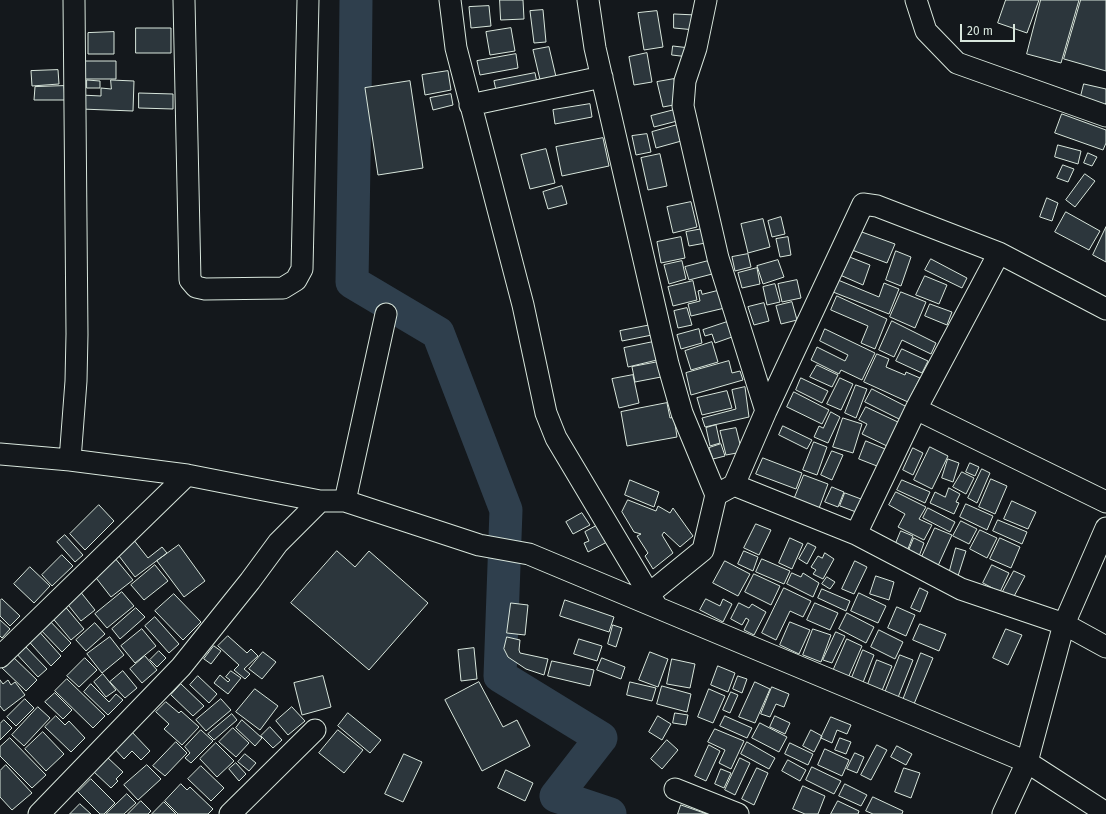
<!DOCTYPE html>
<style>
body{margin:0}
#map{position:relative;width:1106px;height:814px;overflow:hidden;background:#14181c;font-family:"Fira Sans",sans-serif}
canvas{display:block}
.scale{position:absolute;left:960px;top:24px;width:55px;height:18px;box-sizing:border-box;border:2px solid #d8e6dc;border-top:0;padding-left:5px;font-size:12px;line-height:14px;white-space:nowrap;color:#d8e6dc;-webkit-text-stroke:3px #14181c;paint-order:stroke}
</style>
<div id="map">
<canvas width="1106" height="814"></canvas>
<div class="scale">20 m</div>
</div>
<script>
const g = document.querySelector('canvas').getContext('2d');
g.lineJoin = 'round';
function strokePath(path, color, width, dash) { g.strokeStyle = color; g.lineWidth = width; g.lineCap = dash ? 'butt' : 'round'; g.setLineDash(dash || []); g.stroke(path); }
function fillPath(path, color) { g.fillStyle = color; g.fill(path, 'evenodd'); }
const river = new Path2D(`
 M356,0L355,102L352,282L438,333L506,510L500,676L601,738L556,796L610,814`);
const building = new Path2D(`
 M500,0H523L524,19L501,20Z
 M1006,0H1039L1027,33L998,23Z
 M1041,0H1079L1061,63L1027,54Z
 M1081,0H1106V71L1064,59Z
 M489,6L491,26L471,28L469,7Z
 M543,10L546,42L534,43L530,11Z
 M657,11L663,47L644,50L638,13Z
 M674,14L696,15L695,30L674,28Z
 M136,28H171V53H136Z
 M511,28L515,51L490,55L486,32Z
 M114,32V54H88V33Z
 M673,46L698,49L697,58L672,55Z
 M549,47L557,81L541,84L533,50Z
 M647,53L652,82L634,85L629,57Z
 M516,54L518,68L480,75L477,61Z
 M80,61H116V79H80Z
 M58,70L59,84L32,86L31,71Z
 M448,71L451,90L425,95L422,75Z
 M535,73L538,87L497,95L494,81Z
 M674,79L679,104L663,107L657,82Z
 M87,80L100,81V88H87Z
 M111,80L134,81L133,111L81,109V95L101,96V88L111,89Z
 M410,81L423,168L378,175L365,88Z
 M1084,84L1106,89V103L1103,106L1081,96Z
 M64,86L65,100H34L35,87Z
 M139,93L173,94V109L139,108Z
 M451,94L453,105L433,110L430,98Z
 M590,104L592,117L555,124L553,110Z
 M678,109L681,120L654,127L651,116Z
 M1062,114L1106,130V143L1103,150L1055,133Z
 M681,124L685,140L656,148L652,132Z
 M647,134L651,152L636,155L632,136Z
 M603,138L609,166L562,176L556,147Z
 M1058,145L1081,151L1078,164L1055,157Z
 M546,149L555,183L530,189L521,155Z
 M1088,153L1097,157L1092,166L1084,163Z
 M660,154L667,186L648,190L641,158Z
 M1063,165L1074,169L1068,182L1057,178Z
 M1085,174L1095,181L1075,207L1066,200Z
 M562,186L567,204L548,209L543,192Z
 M1047,198L1058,203L1052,221L1040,217Z
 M691,202L697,227L673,233L667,207Z
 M1066,212L1100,231L1089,250L1055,232Z
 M781,217L785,234L772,237L768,221Z
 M763,219L770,247L748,253L741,224Z
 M1106,227V262L1093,255Z
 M708,228L711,242L689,246L686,232Z
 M859,231L895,244L887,263L852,250Z
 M681,237L685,258L661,263L657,242Z
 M788,237L791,255L780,257L776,239Z
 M896,251L911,257L901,286L886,280Z
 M748,254L751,267L735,271L732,257Z
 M847,256L870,265L863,285L840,275Z
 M716,259L720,272L689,280L685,267Z
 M931,259L967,278L962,288L925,270Z
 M778,260L784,277L763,284L757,266Z
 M682,261L686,279L669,284L664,265Z
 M757,268L760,284L742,288L738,273Z
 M925,276L947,285L939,304L916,295Z
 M797,280L801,298L782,302L778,284Z
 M838,280L879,297L884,283L899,289L889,314L833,292Z
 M693,281L697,300L673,306L668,287Z
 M775,284L780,302L767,305L763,287Z
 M725,289L729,307L691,316L688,304L700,301L698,291L701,290L702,294Z
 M901,292L926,302L915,328L890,317Z
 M837,296L887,319L875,349L861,343L868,326L831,310Z
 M792,302L797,320L781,324L776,306Z
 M764,303L769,321L754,325L748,307Z
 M930,304L952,312L947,325L925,316Z
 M687,308L692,325L678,328L674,311Z
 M892,321L936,343L931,354L902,340L894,357L879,350Z
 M727,322L732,337L715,343L712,334L705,336L703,330Z
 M651,325L652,335L622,341L620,331Z
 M699,329L702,343L681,349L677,335Z
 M825,329L875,353L862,380L841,370L839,374L811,360L817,347L845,361L848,355L820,341Z
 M653,342L657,360L628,367L624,348Z
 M712,342L718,362L691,370L685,351Z
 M902,349L928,361L922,373L896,361Z
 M877,354L889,359L886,367L905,375L906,372L920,378L908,402L864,382Z
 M729,361L732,373L740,371L743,380L691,395L686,373Z
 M658,362L661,377L635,382L632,367Z
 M817,365L838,375L832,387L810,377Z
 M633,375L639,403L619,408L612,379Z
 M801,378L828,391L822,403L796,390Z
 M840,378L853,384L841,410L827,404Z
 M856,385L867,389L856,418L845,413Z
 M745,387L749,417L705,427L702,418L736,409L732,390Z
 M872,389L907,407L901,420L865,402Z
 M727,391L732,408L702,415L697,398Z
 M794,392L829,410L822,424L787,407Z
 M667,403L670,418L674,417L677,437L627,446L621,412Z
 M866,407L900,423L889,447L862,434L867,424L859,420Z
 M831,412L840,417L828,443L814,437L819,426L823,428Z
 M843,418L862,424L853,453L833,447Z
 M716,425L720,443L710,446L706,428Z
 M783,426L812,440L807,449L779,435Z
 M736,428L742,452L726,455L720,431Z
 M866,441L890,451L882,468L859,459Z
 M814,442L827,447L817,475L803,470Z
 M721,444L725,456L713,459L709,448Z
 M930,447L948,456L932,489L914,480Z
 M913,448L923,453L913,475L903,470Z
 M832,451L843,455L832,480L821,475Z
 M763,458L802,473L796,489L756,474Z
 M948,459L959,463L953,482L942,478Z
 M970,463L979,467L975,476L966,472Z
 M982,469L990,473L977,503L968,498Z
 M962,472L974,478L966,494L953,487Z
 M804,475L828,484L818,511L793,502Z
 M991,479L1007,486L995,514L979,507Z
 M630,480L659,492L654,507L625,495Z
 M902,480L930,492L925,503L897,490Z
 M832,487L844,492L838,507L825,502Z
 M949,488L960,494L956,502L959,503L954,514L930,503L935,492L945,497Z
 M896,492L926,507L919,519L932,525L924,540L898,527L905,514L889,505Z
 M845,493L861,499L856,512L840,506Z
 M628,500L656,511L658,506L670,513L673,508L693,536L680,547L664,532L662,535L673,553L653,569L645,556L648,553L637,536L641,534L634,532L622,512Z
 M1012,501L1036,512L1028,529L1004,519Z
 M966,504L993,516L987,530L960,517Z
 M99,505L114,521L85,550L70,534Z
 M928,508L955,522L950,532L923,518Z
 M582,513L590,525L573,534L566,522Z
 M998,520L1027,532L1022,544L993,531Z
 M961,521L977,529L969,544L953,536Z
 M756,524L771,530L759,555L744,548Z
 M598,525L607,542L588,552L584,543L589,541L585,532Z
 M935,528L952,535L937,568L920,561Z
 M980,530L997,538L987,558L970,549Z
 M901,531L913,536L906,554L894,548Z
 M65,535L83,555L75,562L57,542Z
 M790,538L803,544L792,569L779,563Z
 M914,538L924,543L918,559L907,555Z
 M1000,538L1020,547L1011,568L990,559Z
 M133,539L148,558L162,547L167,553L135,577L116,552Z
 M808,543L816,547L807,564L799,559Z
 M179,545L205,581L184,597L157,561Z
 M956,548L966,551L958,576L949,574Z
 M337,551L355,567L369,551L428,603L369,670L291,603Z
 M744,551L758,557L753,571L738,564Z
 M825,553L834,559L823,579L813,574L816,570L811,567L818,556L822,558Z
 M62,555L73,566L52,586L42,575Z
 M114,557L133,580L111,597L93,574Z
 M762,559L790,571L784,584L756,572Z
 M725,561L750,574L738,596L713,583Z
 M855,561L867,567L854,594L842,589Z
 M155,565L168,581L144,600L131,585Z
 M992,565L1009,573L1000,592L983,583Z
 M30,567L50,586L34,603L14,584Z
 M1014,571L1025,576L1012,600L1001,595Z
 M792,573L801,577L803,573L819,583L813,597L787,584Z
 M754,574L780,586L771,605L745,592Z
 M876,576L894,582L889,600L870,594Z
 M827,577L835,582L830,589L822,584Z
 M784,588L811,601L803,617L790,611L776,640L762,633Z
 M920,588L928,592L920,612L911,608Z
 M822,589L850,601L846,611L818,598Z
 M79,590L95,610L81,621L65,601Z
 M122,592L134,606L107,628L95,614Z
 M859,593L886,606L878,623L851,611Z
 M174,594L201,622L183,640L155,611Z
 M2,599L20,616L10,626L0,616V601Z
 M706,599L720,606L723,599L732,604L723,622L700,610Z
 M565,600L614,617L609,632L560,616Z
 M511,603L528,605L525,635L507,633Z
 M739,603L749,608L752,604L766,612L754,635L744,630L749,620L746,618L742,625L731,619Z
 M815,603L838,613L830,630L807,620Z
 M63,604L84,629L71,640L50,615Z
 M897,607L915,615L906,636L888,628Z
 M136,608L145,617L120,639L112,629Z
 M847,613L874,627L866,643L839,629Z
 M46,617L71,643L62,652L37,626Z
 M155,617L179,644L169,653L145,626Z
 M0,620L10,629L2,638L0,636Z
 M790,622L810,630L799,654L780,645Z
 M95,623L105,634L86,651L76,640Z
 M920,624L946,634L939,651L913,640Z
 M613,625L622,628L616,647L608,644Z
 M35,627L61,656L51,666L24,636Z
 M142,629L156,646L135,663L121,646Z
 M813,629L831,635L821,662L803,655Z
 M1006,629L1022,635L1008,665L993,658Z
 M879,630L903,642L895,659L871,647Z
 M836,632L845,636L832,663L823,660Z
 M228,636L247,653L251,649L258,656L244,669L250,674L245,679L234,670L239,665L218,646Z
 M110,637L124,655L102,673L87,654Z
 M507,637L520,640L519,650L520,653L548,659L544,675L526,669L508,657L504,649Z
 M579,639L602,646L597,661L574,654Z
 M847,639L862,646L848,678L833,671Z
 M22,643L47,669L38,677L14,651Z
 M214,646L221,651L211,664L204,659Z
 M474,648L477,679L461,681L458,650Z
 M863,650L874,655L862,685L851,680Z
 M159,651L166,658L157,667L150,660Z
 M263,652L276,662L262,679L249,669Z
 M650,652L668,659L658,687L639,680Z
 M921,653L933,658L914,704L903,700Z
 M11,655L37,680L26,691L1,667Z
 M900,655L913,660L897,700L884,695Z
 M145,656L157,670L142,683L130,669Z
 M85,658L97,670L79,687L67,676Z
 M602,658L625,667L621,679L597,670Z
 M672,659L695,664L690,688L667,684Z
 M877,660L892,666L881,693L867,687Z
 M552,661L594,670L590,686L548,676Z
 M718,666L735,673L728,692L711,685Z
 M123,671L137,688L125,698L110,682Z
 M231,671L241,678L228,694L214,683L220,675L228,682L230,680L226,677Z
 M103,674L116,690L106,697L94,682Z
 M198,676L217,694L209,703L190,685Z
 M323,676L331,707L302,715L294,683Z
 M738,676L747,679L742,693L733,689Z
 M67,679L105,716L93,728L55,691Z
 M0,680L3,684L8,680L11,685L15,682L25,695L4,711L0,706Z
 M479,682L503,727L517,720L530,746L482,771L445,700Z
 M630,682L656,688L652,701L627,695Z
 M755,682L770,689L755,723L739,717Z
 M91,684L109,702L116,694L123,700L108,715L84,692Z
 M181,684L204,706L193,716L171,695Z
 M662,686L691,694L687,712L657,704Z
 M772,687L789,694L784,707L776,704L770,717L761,714Z
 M255,689L278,706L260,730L236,712Z
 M709,689L725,696L713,723L698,717Z
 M731,692L738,695L730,713L723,710Z
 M55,693L72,710L63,719L45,702Z
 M25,699L34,708L16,726L7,717Z
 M221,699L231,710L206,731L196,720Z
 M166,702L179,713L181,711L199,727L182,745L164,729L169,724L156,712Z
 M38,707L50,718L24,746L12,735Z
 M292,707L305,721L288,735L276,721Z
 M348,713L381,740L370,753L338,726Z
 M675,713L688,715L686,725L673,723Z
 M232,714L237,720L214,740L208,734Z
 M56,716L65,725L69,721L85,738L71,752L45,727Z
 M658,716L671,724L662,740L649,732Z
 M725,716L752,728L747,738L720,726Z
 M775,716L790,723L785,734L770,727Z
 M831,717L851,725L847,734L837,730L832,743L821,738Z
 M4,720L12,728L0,740V724Z
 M242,720L262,738L255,746L236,728Z
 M760,723L787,737L779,752L752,738Z
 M270,727L282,740L273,748L261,736Z
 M233,728L249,743L236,757L219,742Z
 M715,729L744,741L731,769L719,763L725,750L708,742Z
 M130,730L150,751L141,760L132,751L124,759L112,746Z
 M201,730L213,741L191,763L185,758L190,753L185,747Z
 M338,730L363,750L344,773L319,753Z
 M811,730L822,736L814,752L803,746Z
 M43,732L64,754L46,771L25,749Z
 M10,738L46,775L32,788L0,756V747Z
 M840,738L851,742L846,754L835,750Z
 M667,740L678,750L662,769L651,759Z
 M176,742L187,753L165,776L153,766Z
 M747,742L775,758L769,769L741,754Z
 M216,743L234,761L217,777L200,759Z
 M790,743L813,754L808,765L785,754Z
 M709,745L720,751L706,781L695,776Z
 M877,745L887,750L871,780L861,775Z
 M897,746L912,754L906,765L891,757Z
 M825,749L849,760L842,776L818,765Z
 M855,753L864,757L857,773L847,769Z
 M245,754L256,763L249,771L238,762Z
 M404,754L422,762L403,802L385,794Z
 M107,757L123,772L116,779L118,781L111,788L93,771Z
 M740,758L750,763L735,795L725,790Z
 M788,760L806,770L800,781L782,771Z
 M236,763L246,774L239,781L229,769Z
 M6,765L32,793L12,810L0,797V771Z
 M147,765L161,779L138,800L124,785Z
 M201,766L224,788L211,801L188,779Z
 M812,767L841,781L834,794L806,780Z
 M757,768L768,773L754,805L742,799Z
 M904,768L920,773L911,798L895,792Z
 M721,769L731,773L724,788L715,784Z
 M506,770L533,783L525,801L498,788Z
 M91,779L115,803L104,814H100L78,792Z
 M181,784L187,790L190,787L213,809L208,814H178L165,801Z
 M845,784L867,795L861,806L839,796Z
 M803,786L825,796L818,814H805L793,809Z
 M127,794L136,803L124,814H106Z
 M873,797L903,811L902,814H873L866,811Z
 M141,801L151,811L148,814H128Z
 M838,801L859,811L858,814H831Z
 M164,802L176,814H152Z
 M80,804L91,814H70Z
 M681,805L707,814H678Z`);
const minor = new Path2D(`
 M184,0L190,280L196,287L205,289L283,288L296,280L302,269L308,0
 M450,0L456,48L523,305L546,413L556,438L649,594
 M588,0L595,48L668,364L682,413L716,495
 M706,0L696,48L685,81L683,106L718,258L766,411
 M916,0L926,31L957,63L1106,116
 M470,105L602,77
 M916,409L1106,502
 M0,454L70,460L187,475
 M70,460L76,381L77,334L74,0
 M734,485L856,534L961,589L1064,624L1106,647
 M345,501L386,314
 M856,534L916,409L999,253
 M657,607L649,594L703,550L716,495L734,485L766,411L863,204L877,206L999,253L1106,309
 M0,657L187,475L320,501H345L479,545L529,554L1027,762L1106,813
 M675,789L738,814
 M39,814L181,667L250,581L278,543L320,501
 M230,814L315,730
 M1003,814L1027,762L1064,624L1106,528`);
strokePath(river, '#2f3f4d', 33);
fillPath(building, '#2c363c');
strokePath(building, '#d8e6dc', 1);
strokePath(minor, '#d8e6dc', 23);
strokePath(minor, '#14181c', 21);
</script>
